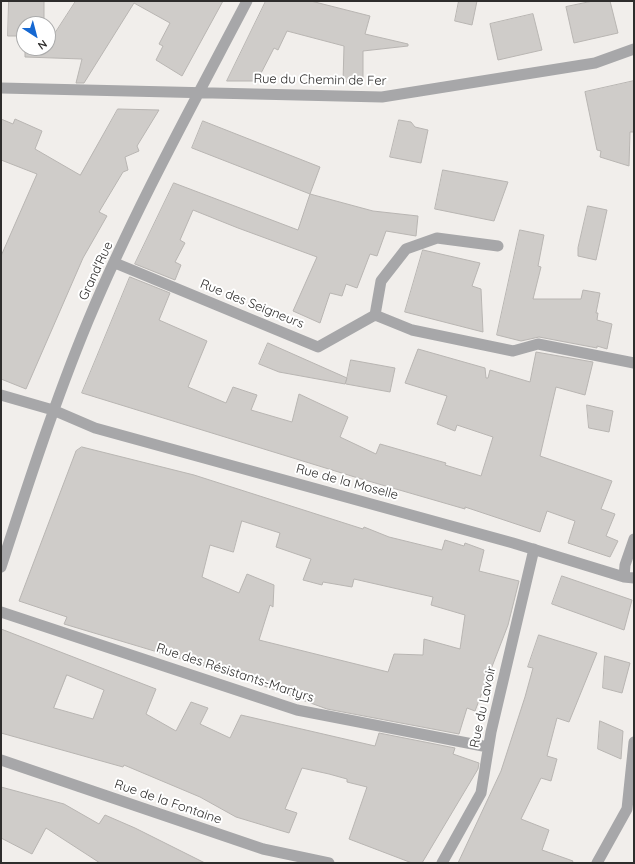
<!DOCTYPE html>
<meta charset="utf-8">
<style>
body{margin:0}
#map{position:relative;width:635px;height:864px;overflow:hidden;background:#f1eeeb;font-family:Quicksand,sans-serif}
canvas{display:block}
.frame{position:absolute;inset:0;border:2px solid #2e2d2c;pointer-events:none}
.north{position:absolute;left:16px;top:16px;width:40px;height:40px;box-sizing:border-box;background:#fff;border:1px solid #ababab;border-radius:50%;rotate:144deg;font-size:11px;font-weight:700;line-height:16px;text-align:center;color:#2e2d2c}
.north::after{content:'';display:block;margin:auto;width:14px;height:18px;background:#1568d2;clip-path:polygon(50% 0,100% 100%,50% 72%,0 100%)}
</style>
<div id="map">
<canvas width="635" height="864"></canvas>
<div class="frame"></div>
<div class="north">N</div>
</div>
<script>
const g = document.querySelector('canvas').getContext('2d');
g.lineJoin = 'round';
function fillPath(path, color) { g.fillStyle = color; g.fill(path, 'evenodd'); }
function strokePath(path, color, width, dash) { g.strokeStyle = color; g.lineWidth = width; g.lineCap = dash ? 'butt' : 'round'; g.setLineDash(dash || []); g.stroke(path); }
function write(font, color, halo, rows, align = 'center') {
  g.font = font + ' Quicksand,sans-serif'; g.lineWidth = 4; g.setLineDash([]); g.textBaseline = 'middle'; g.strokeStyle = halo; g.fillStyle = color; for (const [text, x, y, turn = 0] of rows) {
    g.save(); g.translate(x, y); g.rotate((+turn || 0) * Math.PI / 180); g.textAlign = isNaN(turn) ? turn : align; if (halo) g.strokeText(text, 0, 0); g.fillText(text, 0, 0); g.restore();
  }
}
const building = new Path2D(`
 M9,1H44V24H24V36H8Z
 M76,1H223L182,76L156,60L163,46L159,44L170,23L134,3L84,83H76L82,59L25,57V48H44V51L46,48H48V44Z
 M266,1H311L370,16L365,34L408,44V46L363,51V81L343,82L344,46L287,31L278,50L274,48L257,81H227Z
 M459,1H477L472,25L455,21Z
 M593,1H610L618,33L574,43L566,7Z
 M533,14L542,50L498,60L490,24Z
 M634,81V132H630L629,166L600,157L601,151L597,150L585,92Z
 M118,109L159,110L137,146L139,151L125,157L128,170L123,172L99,212L107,216L83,258L26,389L1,379V256L37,174L1,160V119L13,124L15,119L42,131L35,149L80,175Z
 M399,120L411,122L415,127L428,130L421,163L390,157Z
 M203,121L320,167L310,194L192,148Z
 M443,170L508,182L494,221L435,209Z
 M174,183L298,230L310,194L373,211L418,216L416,236L386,231L377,256L370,254L357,288L346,284L342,296L330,293L320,323L293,311L317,257L238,228L193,210L180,240L185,243L175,262L181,265L175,280L135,264Z
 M588,206L607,210L596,260L578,256V248Z
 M520,230L544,235L538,266L541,267L533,299H581L583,290L600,293L596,313H598L597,320L612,324L607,349L597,346V348L539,337L521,341L497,335Z
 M423,250L480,263L472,286L481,289L483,332L405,312Z
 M130,277L170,293L159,320L207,341L188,387L226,403L233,387L257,395L251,410L292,422L299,394L348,417L340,437L376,454L380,444L446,463L445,465L481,476L493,437L457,425L455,431L437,424L447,396L405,383L418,349L485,368L486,378H488L490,370L530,382L536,352L593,362L585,395L556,387L540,456L612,481L601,509L615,514L606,536L618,541L610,557L568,543L575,521L547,511L540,532L465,507V509L358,478L82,393Z
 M268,343L347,378L345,384L279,372L259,364Z
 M351,360L395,368L390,392L346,384Z
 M587,405L613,411L609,432L589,428Z
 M82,447L194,475L363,529L364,527L389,537L442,550L445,540L464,546L465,543L484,550L479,571L519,581L508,625L475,711L467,708L459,734L327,709L231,674L64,624L67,617L19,601L76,451ZM242,521L280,533L276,547L311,559L303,580L322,585L323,582L352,587L354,579L433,597L431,605L465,615L460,649L424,639L423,655L394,654L388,672L259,640L270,605L273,607L274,585L247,574L239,593L202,577L210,545L233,552Z
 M562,576L632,600L624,630L552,604Z
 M1,629L156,689L146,714L176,731L191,702L208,708L200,724L230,738L241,715L375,746L379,733L455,748L453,754L479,763L478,769L422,863H412L349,839L367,787L347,782V779L329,774L302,768L285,809L297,813L289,833L236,817L200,797L124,765L123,767L1,733ZM67,675L104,690L93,719L54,708Z
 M539,635L597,653L569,722L557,718L547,756L557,759L551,781L541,778L521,819L549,830L542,850L573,861L572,863H458L501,771L525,697L533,668L528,667Z
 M605,656L630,663L622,693L603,688Z
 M600,721L623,731L621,759L598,749Z
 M1,787L64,804L99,824L105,815L135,828L205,863H100L46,828L32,854L1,838Z`);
const minor = new Path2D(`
 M1,88L382,97L595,63L634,49
 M115,263L318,347L375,315L412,330L513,351L538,344L634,363
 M375,315L381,281L406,249L437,238L498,246
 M1,395L53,410L95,428L513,543L624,577L634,578
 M1,567C28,484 55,401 88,321C134,211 192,106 247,1
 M624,577L625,565L634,539
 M1,612L297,710L488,747
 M1,760L263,849L329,863
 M442,863L481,793L491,732L534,549
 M597,863L627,809L634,742`);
const streetNames = [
 ["Rue du Chemin de Fer",320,80,1],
 ["Grand'Rue",96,271,-65],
 ["Rue des Seigneurs",252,304,22],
 ["Rue de la Moselle",347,482,15],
 ["Rue des Résistants-Martyrs",235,673,18],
 ["Rue du Lavoir",483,707,-78],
 ["Rue de la Fontaine",168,802,19]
];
fillPath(building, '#cfccc9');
strokePath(building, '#b8b5b2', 1);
strokePath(minor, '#a7a7a9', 11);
write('13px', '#2e2d2c', '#fff', streetNames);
</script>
